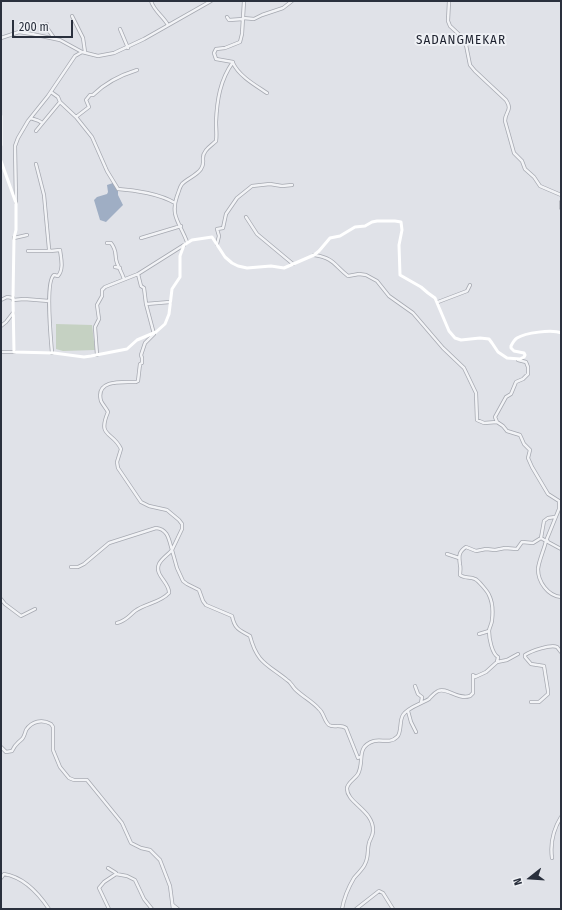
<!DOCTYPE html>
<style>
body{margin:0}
#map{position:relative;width:562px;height:910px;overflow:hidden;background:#e0e2e8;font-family:"Fira Sans Condensed",sans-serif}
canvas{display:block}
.frame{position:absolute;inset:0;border:2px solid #2a303d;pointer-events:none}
.north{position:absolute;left:510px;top:858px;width:40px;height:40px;-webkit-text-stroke:3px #eff1f5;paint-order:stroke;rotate:253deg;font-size:11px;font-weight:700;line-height:16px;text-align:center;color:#2a303d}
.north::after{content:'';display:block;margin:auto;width:14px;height:18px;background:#2a303d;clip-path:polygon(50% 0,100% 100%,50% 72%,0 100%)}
.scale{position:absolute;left:12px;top:20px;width:61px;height:18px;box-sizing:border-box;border:2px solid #2a303d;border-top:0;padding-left:5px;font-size:12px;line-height:14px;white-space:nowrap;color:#2a303d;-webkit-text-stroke:3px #eff1f5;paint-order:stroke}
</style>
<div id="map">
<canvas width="562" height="910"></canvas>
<div class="frame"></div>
<div class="north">N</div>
<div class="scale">200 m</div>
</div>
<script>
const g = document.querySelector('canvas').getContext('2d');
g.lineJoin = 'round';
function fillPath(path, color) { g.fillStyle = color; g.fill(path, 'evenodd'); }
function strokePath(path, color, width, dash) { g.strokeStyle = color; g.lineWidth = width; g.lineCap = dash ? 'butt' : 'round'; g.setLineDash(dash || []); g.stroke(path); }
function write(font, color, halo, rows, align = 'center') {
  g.font = font + ' "Fira Sans Condensed",sans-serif'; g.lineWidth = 4; g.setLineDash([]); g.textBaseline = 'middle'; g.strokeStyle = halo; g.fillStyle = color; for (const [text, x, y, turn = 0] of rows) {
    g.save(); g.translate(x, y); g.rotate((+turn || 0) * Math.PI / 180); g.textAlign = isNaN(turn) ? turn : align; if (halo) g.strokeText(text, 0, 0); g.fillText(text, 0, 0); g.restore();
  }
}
const green = new Path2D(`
 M56,324L92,325L95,350L63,351L56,349Z`);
const water = new Path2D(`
 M113,183L118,189V195L123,205L106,222L100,220L94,200L97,197L107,194L108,192L107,185Z`);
const street = new Path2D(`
 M151,1C154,11 163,16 168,25
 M449,1L448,21L450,26L465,40L470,65L475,71L506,100C513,111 505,111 505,121L514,153L522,161L525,169L534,177L540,186L561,195
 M72,16L83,38L85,52
 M227,17L229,20L243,19
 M243,18L254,19L262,15L283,8L292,1
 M47,24L45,25L54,38
 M120,29L128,48
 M1,38L19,32L32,34L60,40L82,52
 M233,63C239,76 255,85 267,93
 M51,92L58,97L60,102L76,117L92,137L107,171L118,189C135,190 160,194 175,203
 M76,117L89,107L86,100L90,95H93C105,83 121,75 137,70
 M31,118C34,120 38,119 42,123
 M36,131L60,102
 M36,164L44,195L49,249L50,251L60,250C61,258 64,269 58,276L54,275C45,281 51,340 52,353
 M16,202L15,146L18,138L28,121L48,96L75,56L82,52L98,56L114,53L144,39L211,1
 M561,202V208
 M246,217L257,234L293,264
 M14,238L27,235
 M141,238L181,226
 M187,242C180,223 170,216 177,196C179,192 179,188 182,184C188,178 196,176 201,169C204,165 203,163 203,158C203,150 211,146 216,141C217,135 216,129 216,122C217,100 220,80 233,62L216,59L214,53L216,49L225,48L240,42L242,34L244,1
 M107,243H111C118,252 114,255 117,263C119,268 122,273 124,279
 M217,244L219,236L217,229L223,228L226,214L237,198L252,186L270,184L282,186L292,185
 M28,251H50
 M314,255C334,258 334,265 348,276L359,274L366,275L377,281L389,296L413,313L443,348L464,368L476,393L477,420L484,423L497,422L503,426L507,431L520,435L524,444L530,450L528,458L532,467L548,494L559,501V509L546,541L541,538L533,543L522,542L517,549L505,548L495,550L486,549L476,551L466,547C458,552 459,557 460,565C461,568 460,572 460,575C465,579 470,576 475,579C478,580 488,592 489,595C493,603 493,612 492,620C492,624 489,628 489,631C489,638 492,654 498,657L497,662L486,672L475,677L473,675V693L470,696C457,700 447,687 438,691C434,693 432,696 429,699C421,704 408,707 403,715C399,721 402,733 397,737C390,744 382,739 374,741C355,747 365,761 358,774C355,779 348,782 347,788C346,803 374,810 373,831C373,836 370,839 369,843C367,850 369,857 365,864C363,869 358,873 354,878C348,888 344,898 342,909
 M115,267L120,268
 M138,274L141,286L144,288L146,304L154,334L145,343L141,355L142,358V363L140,364L138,381L136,382C123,382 95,379 101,401C103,405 106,408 108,412C97,438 113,431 121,449L117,462L118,468L141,502L149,506L167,510L179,520L182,524V529L172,550L177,568L183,581L187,584L199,590L203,601L206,605L232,616C235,630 240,630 250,636C257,663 267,664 287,680C291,682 292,686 295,689C303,697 312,701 319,709C324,713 324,721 329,725C333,728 340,724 346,728L358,758L360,757
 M1,300L7,297L13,298
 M13,300L24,299L49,301
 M438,302L467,291L470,285
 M146,304L170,302
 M1,326L6,322L13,313
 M1,352H14
 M97,355L95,327L99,319L97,305L102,296V290L105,287L138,274L184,245
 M497,422L495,417L506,397L511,394L516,382L523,379L528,374V367L526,362L518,360
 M541,538L544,521L548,518L555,517
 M547,540L548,542L561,549
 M546,541C544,550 539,560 538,569C538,582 548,596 561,597
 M447,554L459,558
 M71,567H78L84,564L109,543L156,528C168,529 169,540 172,550C168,555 162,558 159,564C154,575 170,583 169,593C160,603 146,603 135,611C129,616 126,621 117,623
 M1,599L5,604L21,616L35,609
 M479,634L489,631
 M497,662L507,660L518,654
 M415,686L418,694L422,697L421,703
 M531,702H539L548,694V691L544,666L531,664L525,657V655C531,651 551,644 557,647C558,648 560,651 561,652
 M408,711L411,722L416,732
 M1,747L6,752L12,751C15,744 17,744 22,739C24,737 25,733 26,730C32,721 42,719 51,724L53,727V750L60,767L69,778L74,780H87L122,823L131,843L141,848L150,850L160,860L170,886L173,909
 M552,858C550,843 553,830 561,817
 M108,868L116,873
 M1,878L4,874C23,877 39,894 49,909
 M173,905L178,909
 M109,909L99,888L104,882L116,874L127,876L135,880L144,899L152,909
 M356,909L379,891L383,893L393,909`);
const secondary = new Path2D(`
 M1,116V145
 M1,161L16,203V230L14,238L13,298L14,352L54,353L84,357L91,356L127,349L137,340L156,332L165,324L169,314L172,289L180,277V256L184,245L192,240L212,237L225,257L232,263L238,266L247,268L271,266L284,268L314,255L319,251L330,238L340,236L355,227L365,226L372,222L377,221H395L401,222L402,230L399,245L400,275L421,287L428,293L435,298L449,331L455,338L461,340L480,338L489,339L492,343L498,352L507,358L520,359L524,357L525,355L524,353L514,351L511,348V346C512,344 514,340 517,338C525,333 552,329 561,333`);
const quarterNames = [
 ["SADANGMEKAR",461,40]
];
fillPath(green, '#c5d1c2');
fillPath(water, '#9faec4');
strokePath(street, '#a6a9b1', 4);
strokePath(street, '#f2f3f6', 2.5);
strokePath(secondary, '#fff', 3);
g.letterSpacing = '1px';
write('13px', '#1d212e', '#eff1f5', quarterNames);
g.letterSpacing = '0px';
</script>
